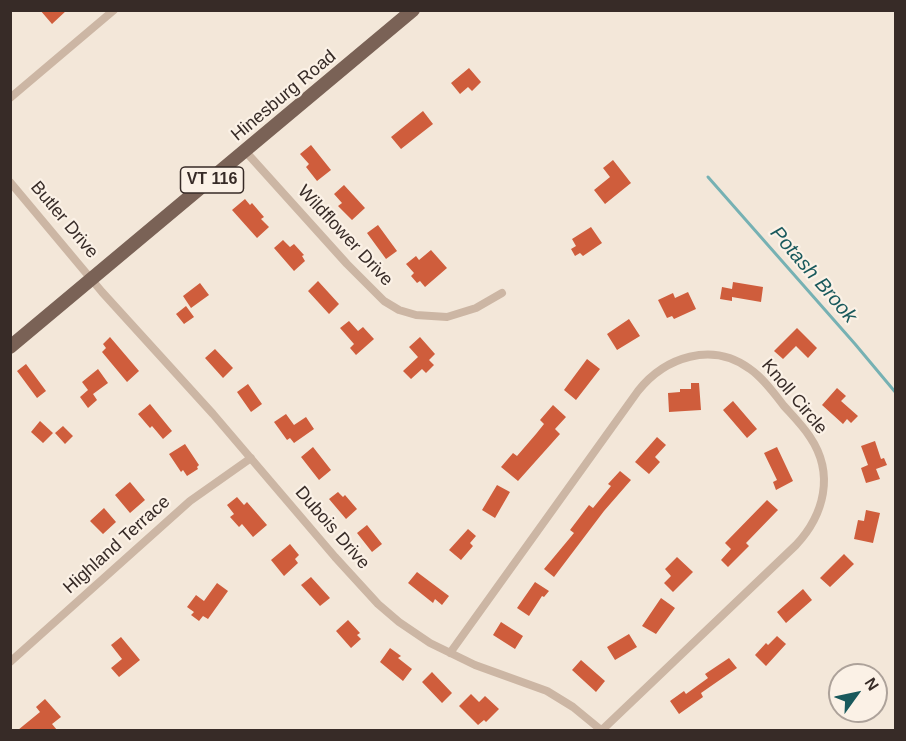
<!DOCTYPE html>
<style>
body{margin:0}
#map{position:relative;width:906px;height:741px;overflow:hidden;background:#f3e7d9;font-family:Arial,sans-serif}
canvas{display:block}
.frame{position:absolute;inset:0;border:12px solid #372b27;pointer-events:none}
.north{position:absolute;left:828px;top:663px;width:60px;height:60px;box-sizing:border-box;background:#fbf1e6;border:2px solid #ada29a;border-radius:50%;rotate:57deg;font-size:16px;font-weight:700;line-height:24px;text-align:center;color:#372b27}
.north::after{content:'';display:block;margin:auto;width:21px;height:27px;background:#19595c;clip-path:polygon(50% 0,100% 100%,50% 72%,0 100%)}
</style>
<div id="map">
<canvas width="906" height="741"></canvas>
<div class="frame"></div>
<div class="north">N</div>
</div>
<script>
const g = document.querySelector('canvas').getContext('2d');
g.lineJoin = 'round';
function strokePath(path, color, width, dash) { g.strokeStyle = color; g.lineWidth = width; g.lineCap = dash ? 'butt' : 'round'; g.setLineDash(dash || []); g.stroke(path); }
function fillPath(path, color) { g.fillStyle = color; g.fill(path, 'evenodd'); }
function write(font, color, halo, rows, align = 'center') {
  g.font = font + ' Arial,sans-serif'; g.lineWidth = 4.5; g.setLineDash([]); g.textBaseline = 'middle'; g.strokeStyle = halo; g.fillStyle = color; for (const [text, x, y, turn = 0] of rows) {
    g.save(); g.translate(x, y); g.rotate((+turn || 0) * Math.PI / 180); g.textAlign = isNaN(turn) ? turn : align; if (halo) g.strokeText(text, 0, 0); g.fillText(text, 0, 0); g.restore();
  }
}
const stream = new Path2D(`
 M708,177L855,344L896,393`);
const building = new Path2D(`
 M40,10H67L52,24Z
 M469,68L481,82L472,91L468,87L460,94L451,83Z
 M423,111L433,124L401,149L391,137Z
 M311,145L331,170L317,181L306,167L309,164L300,154Z
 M613,160L631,183L605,204L594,190L610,177L603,168Z
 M344,185L365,208L352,220L338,206L342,203L334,194Z
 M245,199L250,205L252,203L264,217L261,219L269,227L257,238L232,210Z
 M378,225L397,251L386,259L367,233Z
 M591,227L602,243L583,256L580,253L575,256L571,249L576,246L572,239Z
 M283,240L290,247L294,244L304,255L302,256L305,261L294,271L274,248Z
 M431,250L447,268L425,287L420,281L417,283L411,276L414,273L406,264L416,256L419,260Z
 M318,281L339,304L329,314L308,291Z
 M733,282L763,287L761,302L732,297V301L720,299L722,287L732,289Z
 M200,283L209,295L191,308L183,296Z
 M688,292L696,309L674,319L672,316L667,318L658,300L673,293L675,298Z
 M186,306L194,317L184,324L176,314Z
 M629,319L640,336L617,350L607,334Z
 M349,321L358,331L363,327L374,339L356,355L350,348L354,344L340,328Z
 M797,328L817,348L808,358L796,346L783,359L774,351Z
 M110,337L139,371L127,382L102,352L106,348L103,344Z
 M420,337L435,354L429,360L434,365L426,373L422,369L411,379L403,371L418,357L409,347Z
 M215,349L233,368L223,378L205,358Z
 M587,359L600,369L576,400L564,390Z
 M26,364L46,391L37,398L17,371Z
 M98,369L108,383L93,394L97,400L88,408L80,397L88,390L82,382Z
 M691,383H699L701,410L669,412L668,393L680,392V389H691Z
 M248,384L262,404L251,412L237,392Z
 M837,388L846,396L841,401L858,416L851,423L847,419L843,424L822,405Z
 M733,401L757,429L747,438L723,410Z
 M150,404L172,431L163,439L152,426L150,428L138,414Z
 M553,405L566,417L555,429L560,434L518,481L501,467L513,453L517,456L536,434L544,424L540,420Z
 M286,414L294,425L306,417L314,429L294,443L290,438L287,440L274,422Z
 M40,421L53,433L43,443L31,432Z
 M63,426L73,436L65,444L55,433Z
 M657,437L666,445L655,457L660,462L649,474L635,462Z
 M875,441L881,459L884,458L887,465L876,469L880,479L866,483L861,468L868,465L861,446Z
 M185,444L199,465L197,467L198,469L187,476L183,470L181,472L169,454Z
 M313,447L331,470L319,480L301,457Z
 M777,447L793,481L776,490L773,482L777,480L764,453Z
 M620,471L631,480L604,511L554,577L544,569L574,533L570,530L589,505L593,508L611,486L608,484Z
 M130,482L145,500L130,513L115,495Z
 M497,485L510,492L495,518L482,510Z
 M338,492L343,497L345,495L357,509L346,519L329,499Z
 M237,497L244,505L247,502L267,525L253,537L242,524L239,527L230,517L234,514L227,505Z
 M767,500L778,510L746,543L749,546L728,567L721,560L731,549L725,543Z
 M104,508L116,522L103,534L90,521Z
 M866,510L880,513L873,543L854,539L858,520L864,521Z
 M367,525L382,544L372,552L357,533Z
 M468,529L476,536L470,543L473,546L461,560L449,550Z
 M290,544L299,555L295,559L298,563L284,576L271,560Z
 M844,554L854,564L830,587L820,578Z
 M677,557L693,572L673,592L664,583L671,576L665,569Z
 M417,572L449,596L442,605L435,599L433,603L408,583Z
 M311,577L330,598L320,606L301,585Z
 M535,582L549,591L544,597L542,596L529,616L517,608Z
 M217,583L228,591L208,619L203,616L199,621L191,615L194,612L187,607L196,595L204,601Z
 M803,589L812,600L786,623L777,612Z
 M661,598L675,608L656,634L642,626Z
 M348,620L360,633L357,635L361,639L351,648L336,631Z
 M501,622L523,636L515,649L493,635Z
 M629,634L637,647L615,660L607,647Z
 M777,636L786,644L766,666L755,655L766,643L768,645Z
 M121,637L140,660L119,677L111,668L122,659L111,645Z
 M390,648L401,656L398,658L412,669L403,681L380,662Z
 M729,658L737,668L701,693L703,697L679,714L670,701L684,691L686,694L708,678L705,674Z
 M581,660L605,681L596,692L572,670Z
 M432,672L452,693L442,703L422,682Z
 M471,694L479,702L485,696L499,709L486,722L484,720L478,725L459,706Z
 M45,699L61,717L52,724L57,730H18L40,712L36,707Z`);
const street = new Path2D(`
 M10,98L114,10
 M246,152L347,264L384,301L399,310L416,315L447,317L476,308L502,293
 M10,182L102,292L213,414L335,557L378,604L399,622L430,643L475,665L547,691L573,707L601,730
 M450,653L638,391C665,357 712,341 750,369C763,378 774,393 784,406C793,416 803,426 810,437C835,474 824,515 796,545L602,730
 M10,662L190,501L251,458`);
const primary = new Path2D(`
 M10,347L413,10`);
const shields = [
 [212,180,63]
];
const shieldNames = [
 ["VT 116",212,180]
];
const streetNames = [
 ["Hinesburg Road",284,96,-40],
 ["Butler Drive",64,220,50],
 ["Wildflower Drive",345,236,47],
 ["Knoll Circle",794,397,50],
 ["Dubois Drive",332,528,49],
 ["Highland Terrace",117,545,-42]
];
const waterNames = [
 ["Potash Brook",813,275,49]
];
strokePath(stream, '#76b1b3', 3);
fillPath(building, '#cf5d3c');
strokePath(street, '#ccb6a4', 8);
strokePath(primary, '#7a6256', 14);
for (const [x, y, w] of shields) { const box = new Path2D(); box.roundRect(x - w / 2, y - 13, w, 26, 4.5); g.fillStyle = '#fbf1e6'; g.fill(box); strokePath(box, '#372b27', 1.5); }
write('bold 16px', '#372b27', null, shieldNames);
write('18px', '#372b27', '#fbf1e6', streetNames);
write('italic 20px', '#19595c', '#fbf1e6', waterNames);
</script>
